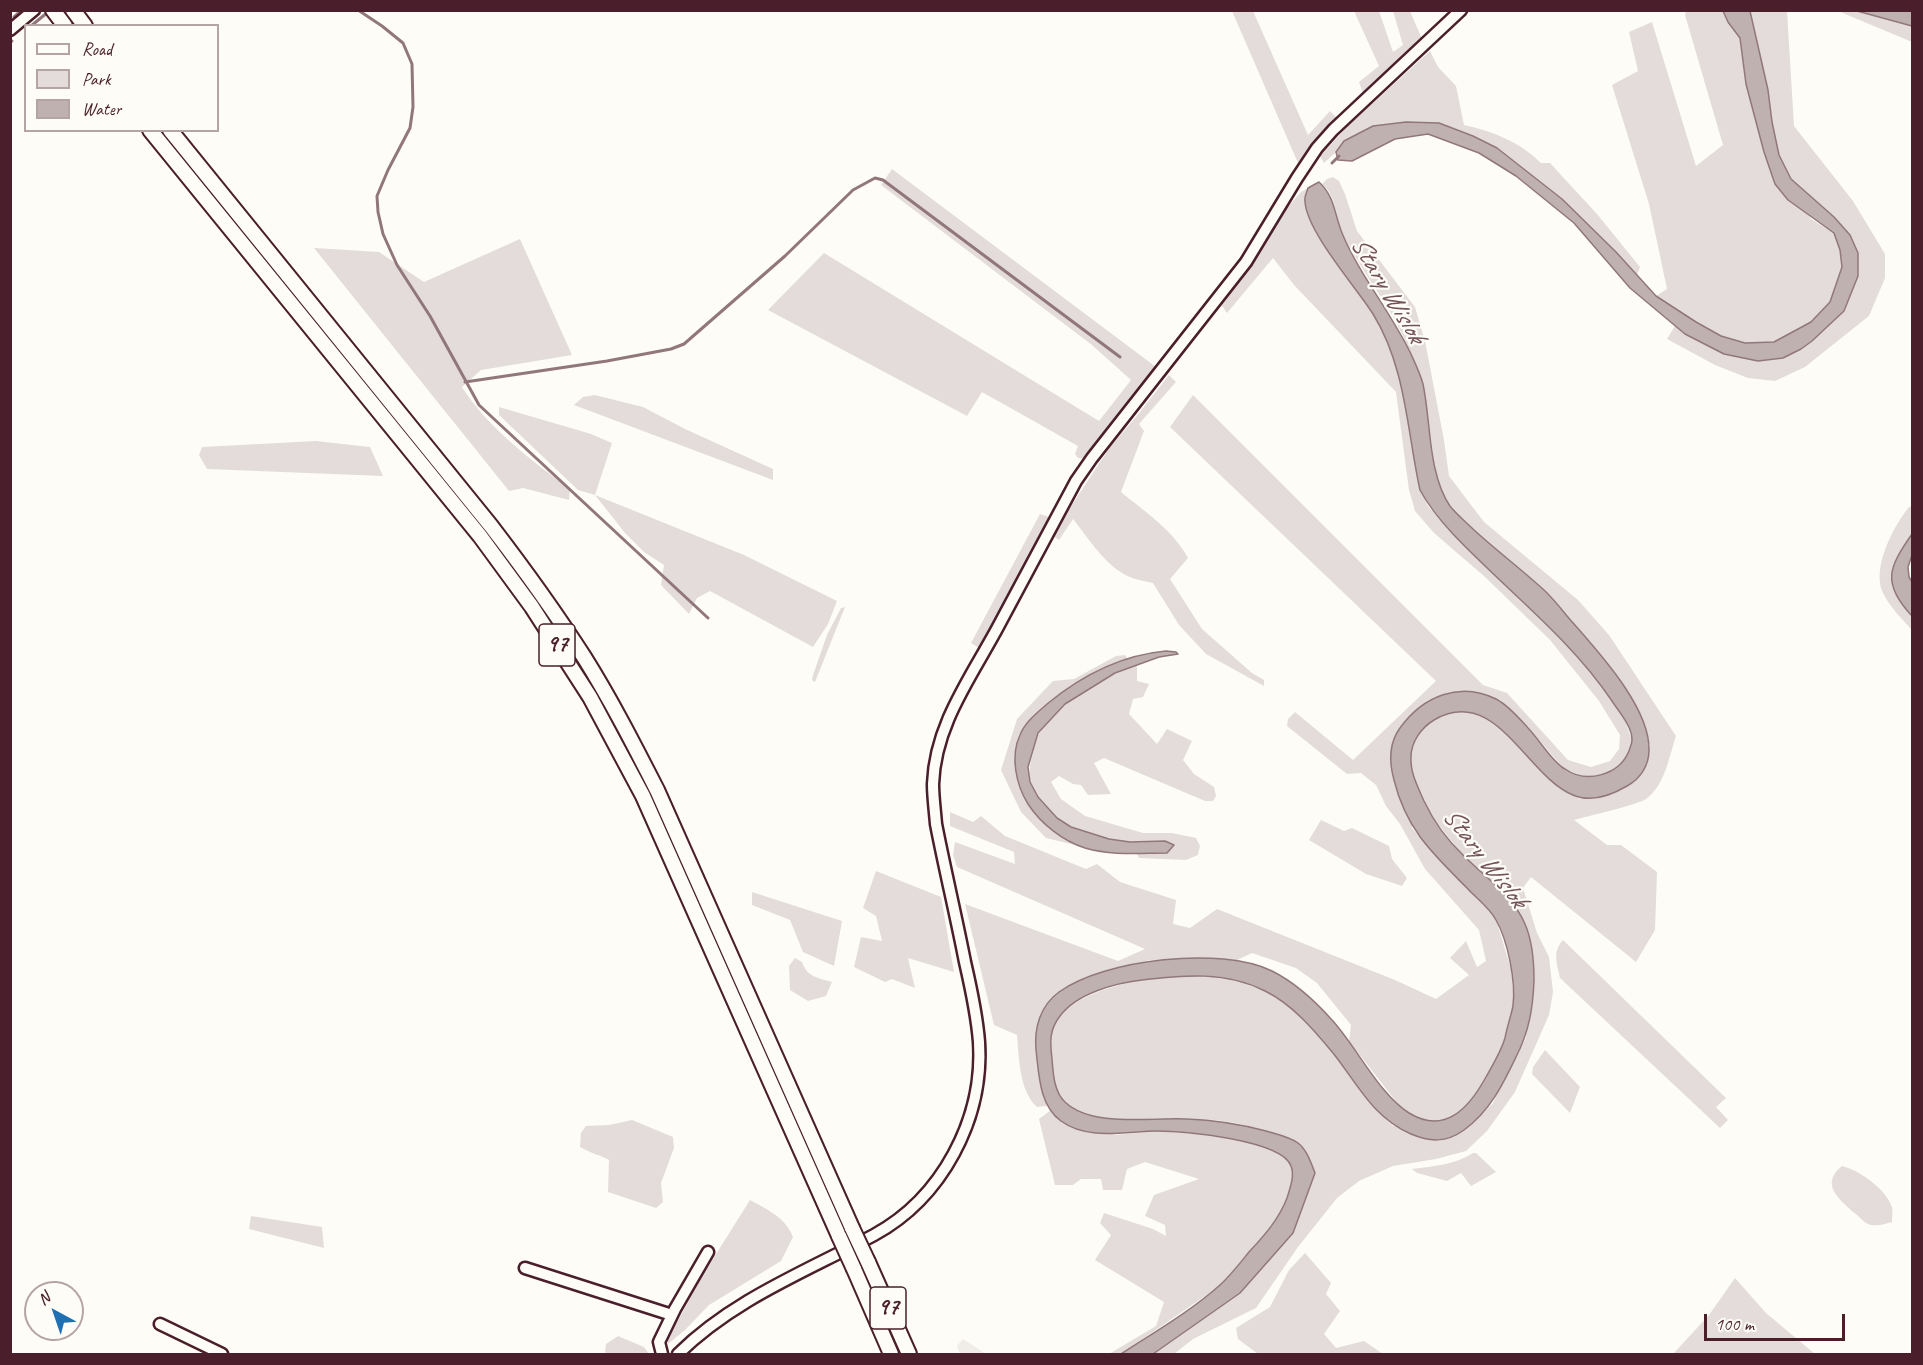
<!DOCTYPE html>
<style>
body{margin:0}
#map{position:relative;width:1923px;height:1365px;overflow:hidden;background:#fdfcf7;font-family:Caveat,sans-serif}
canvas{display:block}
.frame{position:absolute;inset:0;border:12px solid #4a1f2b;pointer-events:none}
.legend{position:absolute;left:24px;top:24px;width:195px;height:108px;box-sizing:border-box;background:#fdfcf7;border:2px solid #b5a4a5;margin:0;padding:8px 10px;list-style:none;font-size:18px;color:#4a1f2b}
.legend li{display:flex;align-items:center;gap:12px;height:30px}
.legend b{width:30px;border:2px solid #b5a4a5}
.north{position:absolute;left:24px;top:1281px;width:60px;height:60px;box-sizing:border-box;background:#fdfcf7;border:2px solid #b5a4a5;border-radius:50%;rotate:320deg;font-size:16px;font-weight:700;line-height:24px;text-align:center;color:#4a1f2b}
.north::after{content:'';display:block;margin:auto;width:21px;height:27px;background:#1f6fb2;clip-path:polygon(50% 0,100% 100%,50% 72%,0 100%)}
.scale{position:absolute;left:1704px;top:1314px;width:141px;height:27px;box-sizing:border-box;border:3px solid #4a1f2b;border-top:0;padding-left:8px;font-size:18px;line-height:21px;white-space:nowrap;color:#4a1f2b;-webkit-text-stroke:4px #fdfcf7;paint-order:stroke}
</style>
<div id="map">
<canvas width="1923" height="1365"></canvas>
<div class="frame"></div>
<ul class="legend">
<li><b style="height:8px;background:#fdfcf7"></b>Road</li>
<li><b style="height:16px;background:#e3dcda"></b>Park</li>
<li><b style="height:16px;background:#c0b1b1"></b>Water</li>
</ul>
<div class="north">N</div>
<div class="scale">100 m</div>
</div>
<script>
const g = document.querySelector('canvas').getContext('2d');
g.lineJoin = 'round';
function fillPath(path, color) { g.fillStyle = color; g.fill(path, 'evenodd'); }
function strokePath(path, color, width, dash) { g.strokeStyle = color; g.lineWidth = width; g.lineCap = dash ? 'butt' : 'round'; g.setLineDash(dash || []); g.stroke(path); }
function write(font, color, halo, rows, align = 'center') {
  g.font = font + ' Caveat,sans-serif'; g.lineWidth = 4.5; g.setLineDash([]); g.textBaseline = 'middle'; g.strokeStyle = halo; g.fillStyle = color; for (const [text, x, y, turn = 0] of rows) {
    g.save(); g.translate(x, y); g.rotate((+turn || 0) * Math.PI / 180); g.textAlign = isNaN(turn) ? turn : align; if (halo) g.strokeText(text, 0, 0); g.fillText(text, 0, 0); g.restore();
  }
}
const built = new Path2D(`
 M963,1339L986,1354H960L957,1346Z`);
const green = new Path2D(`
 M1232,11H1253L1308,135L1330,111L1338,119L1310,146L1298,163Z
 M1354,11H1379L1393,52L1403,45L1393,11H1410L1422,39L1364,96L1359,82L1379,66Z
 M1686,11H1723L1728,22L1740,38L1746,84L1764,152L1811,219L1834,233L1840,250L1842,266L1830,302L1811,322L1774,342L1745,343L1721,336L1696,322L1656,296L1667,289L1649,204L1612,85L1638,71L1629,32L1652,22L1696,166L1723,145L1685,15Z
 M1750,11H1787L1794,126L1853,201L1885,254V278L1869,316L1805,367L1775,381L1748,378L1715,365L1667,339L1675,326L1685,334L1724,354L1801,349L1844,311L1858,276V253L1834,217L1791,179L1779,155L1772,122L1768,90Z
 M1838,11C1863,10 1890,16 1912,26V42Z
 M1430,51L1438,67L1456,86L1464,125C1492,131 1520,142 1541,163H1550L1597,214L1640,267L1637,275L1562,199L1497,148L1473,135L1439,123L1344,141L1336,152L1324,163L1320,156L1349,125Z
 M892,169L1156,367L1086,459L1078,458L1075,454L1078,446L982,392L967,416L768,310L824,253L1099,421L1131,380L1092,345L881,185Z
 M1333,177L1339,181L1345,194L1357,231L1415,307L1425,341L1444,440L1449,476L1484,522L1578,600L1609,635L1676,736C1669,757 1665,785 1646,799C1637,805 1588,816 1574,820L1607,845H1621L1657,872L1655,930L1636,962L1531,877L1523,888L1537,933L1549,957L1553,992L1549,1015L1515,1092L1487,1131L1466,1151L1436,1159L1393,1166L1359,1181L1337,1198L1298,1247L1256,1308L1193,1339L1174,1354H1153L1240,1293L1315,1173C1311,1163 1308,1152 1300,1145C1294,1138 1280,1135 1271,1132C1256,1128 1239,1123 1223,1121C1208,1119 1192,1119 1177,1118C1144,1118 1078,1128 1059,1093C1053,1083 1053,1069 1052,1058C1051,1051 1049,1042 1050,1035C1060,983 1186,968 1228,978C1240,980 1256,986 1266,991C1322,1020 1349,1085 1393,1126L1469,1127L1493,1103L1526,1038L1517,908L1483,873L1461,854L1430,813L1413,776L1410,754L1417,735L1429,722L1452,712H1471L1484,718L1510,736L1559,788L1580,799L1650,746C1643,700 1606,662 1577,627C1567,616 1558,603 1548,593C1514,560 1462,533 1441,489C1435,477 1434,459 1432,445C1427,416 1420,385 1411,356C1399,316 1362,274 1343,234C1336,219 1336,194 1322,184L1327,179Z
 M1308,188C1307,192 1304,197 1305,201C1306,231 1356,287 1373,314C1406,367 1407,431 1420,490L1428,506L1448,529L1556,633L1598,681L1626,723L1632,741L1627,758L1604,776L1586,777L1564,769L1527,726L1500,700L1408,717L1412,828L1435,855L1495,916L1511,969L1514,1002L1502,1048L1480,1088L1464,1108L1451,1118L1432,1123L1416,1117L1401,1108L1349,1041L1351,1025L1317,983L1296,968L1252,953L1235,961L1214,959L1149,960L1057,993L1040,1081L1047,1106L1037,1107C1019,1091 1019,1057 1017,1035L994,1025L965,904L1118,961L1145,949L957,867L953,855L955,842L1015,864L1014,852L950,826V812L973,822L981,816L1005,836L1086,869L1097,864L1120,882L1176,900L1173,924L1190,928L1217,909L1395,980L1436,999L1469,975L1450,958L1466,941L1477,967L1486,961L1479,930L1425,869L1400,824L1386,806L1376,785L1361,773L1347,774L1287,726L1288,719L1295,712L1353,760L1436,681L1170,427L1193,395L1483,685L1507,693L1568,760L1591,767L1610,761L1619,749L1620,735L1599,701L1550,640L1484,576L1434,533L1415,511L1409,490L1396,392L1294,285L1273,258L1227,313L1221,304L1264,243L1273,224L1301,192Z
 M520,239L572,355L481,370L462,387C487,427 532,461 570,489L569,500L523,488L509,491L314,248L379,252L424,282Z
 M1169,375L1176,382L1139,424L1144,431L1121,492C1145,512 1173,530 1188,558L1170,579L1202,629L1252,673L1264,680V686L1206,654L1179,625L1153,583C1145,581 1137,580 1130,577C1106,567 1089,539 1073,519L1059,540L1052,535L1110,447L1136,417Z
 M595,395L643,407L685,429L773,469V480L574,405L583,397Z
 M499,407L591,434L612,443L595,495L744,555L837,601L828,624L813,647L710,591L697,598L689,614L661,585L664,565L644,552L625,533L595,495L578,490L499,415Z
 M316,441L370,447L383,476L207,469L199,455L202,447Z
 M1912,506C1912,514 1915,526 1912,534C1910,539 1904,544 1901,549C1885,577 1891,594 1912,616V630C1902,619 1890,607 1883,593C1871,569 1894,525 1909,507Z
 M1040,514L1049,517L979,648L971,643Z
 M845,607L815,682L812,680L813,675L827,635L841,608Z
 M1125,655L1128,659L1096,671L1073,686L1031,718L1019,735L1015,759L1054,832L1083,847L1046,838L1021,812L1001,770L1017,719L1053,681L1074,679L1116,656Z
 M1137,665V681L1149,684L1143,697L1133,699L1129,714L1157,744L1167,729L1192,741L1183,760L1194,774L1214,787L1216,796L1213,801H1205L1104,758L1094,763L1111,794L1088,795L1081,785L1073,784L1059,776L1051,782L1061,799L1085,816L1143,833H1172L1196,838L1200,846L1198,855L1186,860L1139,858L1137,854L1145,853L1165,841C1146,842 1129,843 1110,839C1086,835 1063,826 1046,807C1030,789 1026,776 1033,753C1035,746 1036,738 1040,732C1061,699 1102,678 1137,665Z
 M1321,820L1344,831L1352,828L1389,846L1392,859L1407,878L1402,886L1366,874L1309,840Z
 M876,871L941,897L954,972L908,958L915,988L892,979L885,982L854,967L861,937L882,941L876,916L863,908Z
 M752,892L842,921L834,966L803,952L790,920L752,905Z
 M1563,940L1726,1098L1716,1107L1728,1120L1720,1128L1560,978C1557,963 1552,952 1563,940Z
 M795,958L802,962C807,977 818,978 832,982L826,996L808,1001L790,990L789,966Z
 M1545,1050L1580,1087L1570,1113L1532,1074L1533,1067Z
 M1051,1110L1058,1119L1116,1135L1156,1131L1207,1135L1265,1146L1281,1153L1290,1162L1293,1171L1291,1187L1282,1209L1265,1234L1221,1285L1121,1354H1109L1156,1326L1164,1302L1095,1260L1111,1235L1100,1223L1104,1213L1153,1229L1166,1236L1165,1225L1145,1216L1154,1195L1199,1179L1145,1162L1127,1169L1122,1190H1103L1101,1179H1081L1073,1185H1055L1039,1119Z
 M632,1120L673,1137L674,1148L661,1183L663,1202L656,1208L608,1192L609,1160C600,1155 590,1153 580,1147L581,1133L586,1126L609,1125Z
 M1473,1153H1476L1496,1172L1471,1186L1461,1173L1447,1181L1417,1173L1412,1169C1434,1166 1454,1165 1473,1153Z
 M1842,1166C1859,1170 1886,1189 1892,1207C1893,1211 1892,1218 1892,1222C1885,1224 1875,1227 1868,1224C1863,1222 1858,1215 1853,1212C1838,1198 1820,1184 1842,1166Z
 M750,1200C767,1209 786,1218 793,1237L781,1261L709,1305L685,1330L668,1344V1339L701,1278Z
 M251,1216L322,1227L324,1248L249,1229Z
 M1305,1253L1331,1283L1326,1294L1340,1311L1324,1334L1336,1348L1364,1341L1383,1354H1258L1238,1339L1236,1328L1270,1307L1289,1270Z
 M1735,1278L1766,1313L1815,1354H1673L1709,1315Z
 M618,1336L644,1347L649,1354H607L605,1352L606,1344Z`);
const water = new Path2D(`
 M1723,11H1750L1768,90L1772,122L1779,155L1791,179L1834,217L1850,235L1858,253V276L1844,311L1812,341L1801,349L1783,358L1758,361L1724,354L1685,334L1630,288L1574,223L1516,176L1479,153L1428,134L1395,139L1352,161L1338,160L1336,152L1344,141L1373,126L1406,122L1439,123L1473,136L1497,148L1562,199L1616,252L1656,296L1696,322L1721,336L1745,343L1774,342L1811,322L1830,302L1842,267L1840,250L1834,233L1788,200L1775,184L1764,152L1746,84L1740,38L1728,22Z
 M1857,11H1912V26Z
 M1319,182C1335,197 1334,213 1342,233C1359,274 1390,311 1410,352C1415,363 1420,373 1423,384C1431,422 1428,474 1450,506C1457,515 1466,522 1474,530C1497,551 1521,569 1544,590C1555,600 1564,613 1574,624C1600,654 1650,708 1649,750C1649,766 1640,779 1627,786C1610,796 1591,803 1573,795C1526,776 1496,684 1434,720C1421,728 1411,742 1411,757C1410,773 1418,787 1424,801C1433,820 1448,841 1464,856C1485,877 1513,896 1525,924C1532,940 1534,962 1534,980C1533,1008 1529,1032 1516,1057C1502,1086 1490,1111 1464,1130C1446,1143 1430,1142 1411,1134C1373,1118 1357,1083 1333,1053C1314,1030 1292,1004 1265,991C1226,971 1185,975 1142,980C1116,983 1077,993 1060,1016C1049,1030 1050,1042 1052,1059C1053,1073 1054,1092 1065,1102C1092,1128 1152,1117 1187,1119C1214,1120 1240,1124 1266,1131C1276,1134 1290,1137 1298,1143C1307,1150 1311,1163 1315,1173L1293,1233L1240,1293L1153,1354H1121C1153,1333 1191,1311 1220,1285C1231,1275 1240,1263 1249,1252C1264,1236 1279,1219 1287,1198C1290,1188 1295,1176 1291,1166C1282,1140 1184,1131 1157,1131C1127,1131 1088,1141 1061,1121C1039,1105 1039,1074 1036,1050C1034,1028 1040,1006 1059,992C1105,959 1221,946 1272,971C1294,982 1316,1002 1332,1020C1356,1046 1379,1094 1409,1113C1445,1135 1469,1108 1486,1077C1493,1064 1501,1052 1505,1038C1507,1027 1511,1016 1513,1006C1516,982 1508,941 1496,920C1490,908 1476,898 1467,888C1432,853 1406,829 1394,780C1389,762 1389,743 1400,728C1423,696 1460,681 1496,699C1508,705 1519,718 1528,728C1539,739 1552,762 1565,769C1587,784 1619,775 1629,751C1630,747 1632,744 1632,740C1632,726 1619,712 1612,701C1569,637 1506,590 1453,534C1440,520 1429,507 1420,490C1407,431 1406,367 1373,314C1356,287 1306,231 1305,201C1304,197 1307,192 1308,188Z
 M1912,534V555L1908,567L1909,577L1912,582V616C1881,583 1889,567 1912,534Z
 M1166,651L1176,652L1178,654L1159,657L1115,673L1065,704L1038,733L1028,767L1030,782L1038,797L1057,818L1071,827L1109,839L1130,842L1165,841L1174,845L1167,853C1139,853 1113,856 1085,848C1063,841 1041,824 1028,804C1016,785 1010,756 1020,735C1025,722 1037,713 1047,704C1081,676 1122,655 1166,651Z`);
const stream = new Path2D(`
 M358,10L382,26L403,43L412,64L413,107L410,128L388,170L377,196L378,212L383,234L397,265L430,316L479,405L708,618
 M14,17L22,10
 M31,26L48,12
 M10,43L12,41
 M1332,163L1339,156
 M465,382L607,361L671,349L684,344L785,256L853,190L875,178L883,180L1120,357`);
const minor = new Path2D(`
 M10,30L34,10
 M525,1268L672,1315
 M160,1324L222,1354
 M662,1354L659,1342L675,1309L708,1252
 M678,1354C734,1299 805,1272 874,1235C942,1198 984,1119 979,1042C977,1015 971,988 965,962C956,916 945,870 936,824C935,811 933,797 933,784C935,724 972,676 999,625C1025,577 1050,529 1076,481L1092,458L1246,262L1297,178L1317,148L1333,130L1461,10`);
const major = new Path2D(`
 M53,10L65,26
 M73,10L85,26
 M150,130L480,536L532,607L590,697L643,796L839,1236
 M170,130L491,526C524,569 555,612 584,657C611,700 634,745 657,790L852,1228
 M868,1262L909,1354
 M854,1269L891,1354`);
const majorBridge = new Path2D(`
 M852,1228L868,1262
 M839,1236L854,1269`);
const shields = [
 [557,645,36],
 [888,1308,36]
];
const shieldNames = [
 ["97",557,645],
 ["97",888,1308]
];
const waterNames = [
 ["Stary Wislok",1387,290,59],
 ["Stary Wislok",1484,858,52]
];
fillPath(built, '#f0ece8');
fillPath(green, '#e3dcda');
fillPath(water, '#c0b1b1');
strokePath(water, '#91777b', 1.5);
strokePath(stream, '#91777b', 3);
strokePath(minor, '#4a1f2b', 15);
strokePath(major, '#4a1f2b', 18);
strokePath(minor, '#fdfcf7', 10);
strokePath(major, '#fdfcf7', 14);
strokePath(majorBridge, '#4a1f2b', 18, []);
strokePath(majorBridge, '#fdfcf7', 14);
for (const [x, y, w] of shields) { const box = new Path2D(); box.roundRect(x - w / 2, y - 21, w, 42, 4.5); g.fillStyle = '#fdfcf7'; g.fill(box); strokePath(box, '#4a1f2b', 1.5); }
write('bold 24px', '#4a1f2b', null, shieldNames);
write('italic 27px', '#73525a', '#fdfcf7', waterNames);
</script>
